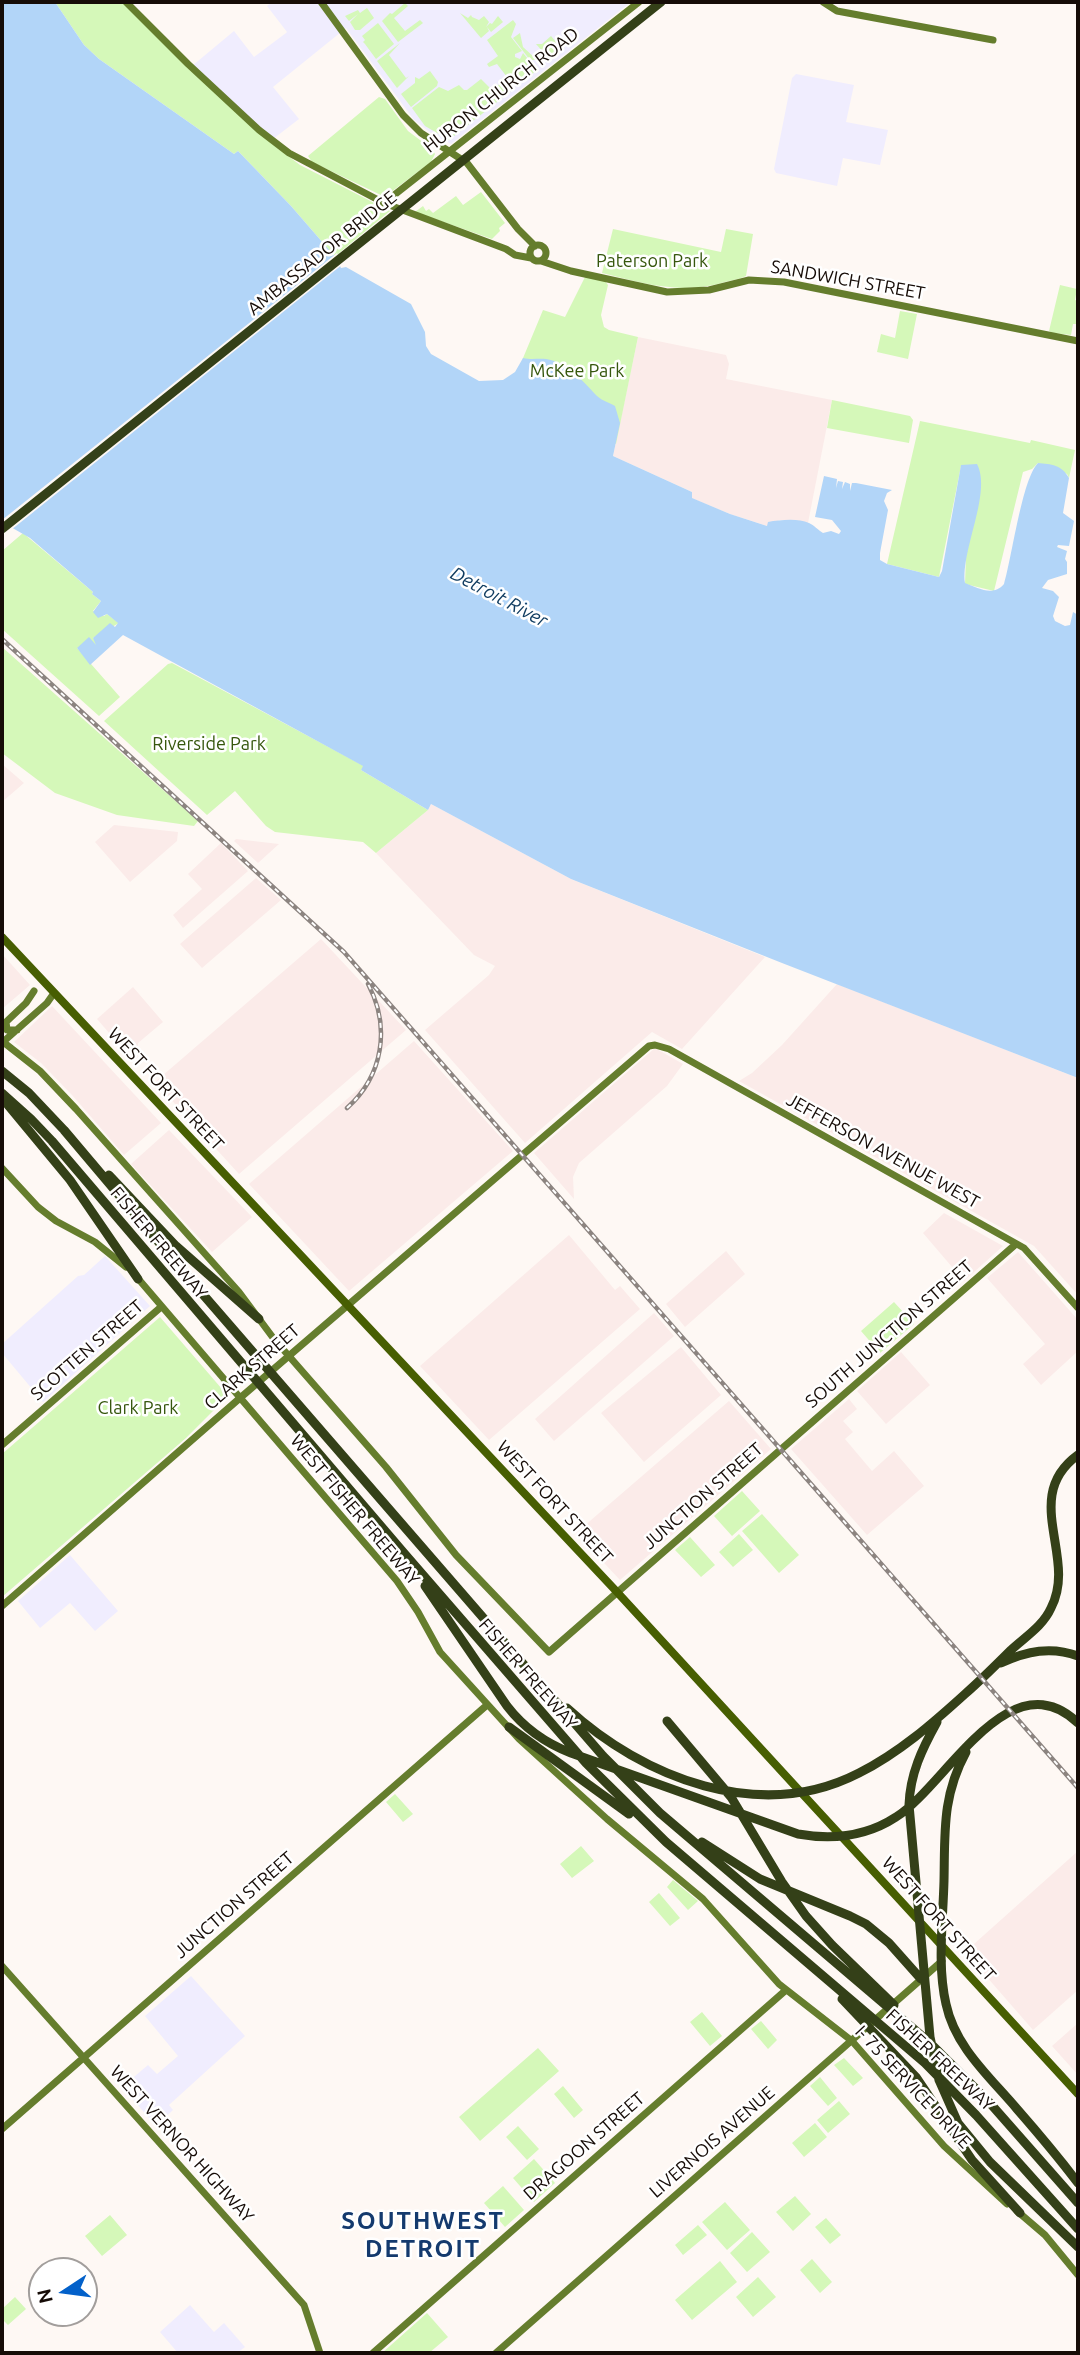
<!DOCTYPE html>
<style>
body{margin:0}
#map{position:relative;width:1080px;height:2355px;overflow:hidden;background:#fef8f4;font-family:Ubuntu,sans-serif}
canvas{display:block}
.frame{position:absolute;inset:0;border:4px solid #160c07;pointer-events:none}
.north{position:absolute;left:28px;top:2257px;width:70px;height:70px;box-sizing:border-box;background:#fff;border:2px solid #a29e9c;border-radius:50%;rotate:257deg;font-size:19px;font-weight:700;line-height:28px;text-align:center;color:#160c07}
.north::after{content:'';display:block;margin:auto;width:24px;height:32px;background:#0361ca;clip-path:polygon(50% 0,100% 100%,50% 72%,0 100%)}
</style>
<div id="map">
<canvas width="1080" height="2355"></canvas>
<div class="frame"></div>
<div class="north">N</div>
</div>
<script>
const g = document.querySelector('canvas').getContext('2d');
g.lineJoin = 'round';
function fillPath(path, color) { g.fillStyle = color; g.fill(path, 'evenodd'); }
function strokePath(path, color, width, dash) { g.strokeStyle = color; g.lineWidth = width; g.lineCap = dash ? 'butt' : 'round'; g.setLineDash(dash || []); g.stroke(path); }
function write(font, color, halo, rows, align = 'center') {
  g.font = font + ' Ubuntu,sans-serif'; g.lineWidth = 5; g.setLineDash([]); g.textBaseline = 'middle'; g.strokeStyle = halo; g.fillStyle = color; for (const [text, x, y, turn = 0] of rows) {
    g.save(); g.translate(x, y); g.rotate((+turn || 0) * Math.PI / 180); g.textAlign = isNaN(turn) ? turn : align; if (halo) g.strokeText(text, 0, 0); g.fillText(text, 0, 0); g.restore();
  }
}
const industrial = new Path2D(`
 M638,337L726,355L729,364L726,379L832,400L808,523L780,520L767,526L730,514L691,498L692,492L613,456Z
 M2,764L24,783L2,802Z
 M431,804L571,879L765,957L682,1049L652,1032L525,1143L425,1030L489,975L495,966L474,955L376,853L428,810Z
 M114,825L178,832L177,841L130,882L95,842Z
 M236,839L279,844L258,863L234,841Z
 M221,843L248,871L183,928L173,915L202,889L188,874Z
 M256,878L281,900L202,968L180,944Z
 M321,939L406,1030L239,1174L155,1082Z
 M2,954L30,985L2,1009Z
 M837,984L1078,1078V1295L1034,1246L739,1081L752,1073L782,1045Z
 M133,987L163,1022L138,1043L137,1065L97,1019Z
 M52,1006L161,1123L124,1155L72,1095L41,1063L14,1042Z
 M414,1041L513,1151L349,1291L249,1184Z
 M655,1048L683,1064L667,1086L579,1163L573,1177L574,1199L534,1153Z
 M169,1130L252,1217L212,1252L131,1164Z
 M944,1213L1003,1246L964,1281L923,1233Z
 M569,1235L615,1290L620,1286L640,1309L489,1440L420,1366Z
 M726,1251L745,1274L685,1327L666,1304Z
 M1018,1252L1078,1320V1351L1041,1385L1023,1364L1045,1344L987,1278Z
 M654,1313L674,1336L554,1441L535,1419Z
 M681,1347L721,1395L644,1462L601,1413Z
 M901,1352L930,1385L886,1424L857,1391Z
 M849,1399L857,1409L843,1421L853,1432L845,1439L872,1471L894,1451L924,1486L867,1535L791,1449Z
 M729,1401L771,1449L620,1580L576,1533Z
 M1078,1851V1990L1033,2030L965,1952Z
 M1078,2023V2075L1052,2046Z`);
const education = new Path2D(`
 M272,2H631L451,144L432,134L414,120L346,28L273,87L299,119L273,139L192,66L234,31L254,57L286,33L287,32L267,6Z
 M796,74L854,85L846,122L888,130L880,165L843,158L837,186L776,173L774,169L792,78Z
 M105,1256L150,1306L43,1402L2,1353V1344L78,1276L84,1275Z
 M70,1555L118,1611L95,1631L70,1603L40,1628L18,1601Z
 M191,1976L245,2036L169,2105L173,2110L156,2126L122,2087L148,2065L157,2074L178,2056L145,2016Z
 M190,2305L214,2332L224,2323L245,2347L237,2353H178L160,2332Z`);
const green = new Path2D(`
 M55,2H123L266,139L300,165L390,211L339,253L337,259L291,206L238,151L234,154L99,59L84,45Z
 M405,3L408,6L394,18L405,31L420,20L423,23L398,42L382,21L390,13L392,14Z
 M367,8L374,18L360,30H355L350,22L358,14L349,21L345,16L358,10L360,13Z
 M460,13L468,18L471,15L472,17L479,20L484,16L489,22L486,27L490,23L492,24L498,16L503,22L491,32L487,27L489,31L481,38Z
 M513,20L516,24L511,37L522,51L515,54V57L520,59L523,53L537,70L525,80L518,77L512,79L510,85L511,91L449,140L425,126L412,108L439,87L448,91L459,85L464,90H467L481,79L492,90L510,76L507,77L497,64L489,67L487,64L498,56L487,40Z
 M378,23L394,44L376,59L365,44L363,42L365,40L362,36Z
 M520,33L523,47L536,59H539L544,53L536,44H542L551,36L561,48L560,52L549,60H530L513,38Z
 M400,43L389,55L406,78L409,76L397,88L377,61Z
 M430,71L438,82L437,86L411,107L401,94L415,83V77L419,79Z
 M379,97L385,99L408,131L432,149L435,154L431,162L387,195L383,196L312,162L308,156Z
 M481,192L505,223L499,228L500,231L492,239L415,212L423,206L426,211L429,209L433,213L456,196L463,205Z
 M613,229L721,252L726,229L753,234L746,276C740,279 732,280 725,282C681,295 646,284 602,273Z
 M585,277L605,281L608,285L601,315L604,327L609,330L638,337L616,444L511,387L543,310L565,317Z
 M1060,285L1077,289L1075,300L1078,301V319L1076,324H1073L1071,335L1053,333L1049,331Z
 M900,311L917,314L908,359L877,352L881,334L895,338Z
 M832,400L910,416L913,420L909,443L827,428Z
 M920,421L1030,443L1031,440L1075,450L1069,478L1067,474L1038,463L1032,469L1023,472L994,591L965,584L966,556L980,493L961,466L939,577L887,564Z
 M23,533L93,592L92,594L101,601L93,611L104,616L107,614L119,623L93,638L98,644L96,645L77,648L120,697L99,716L2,629V551Z
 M2,647L198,821L194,826L117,815L55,793L2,753Z
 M172,663L364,766L361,770L428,810L376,853L363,842L275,832L266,826L235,791L207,815L104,721L168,664Z
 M894,1302L914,1324L880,1353L861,1331Z
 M160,1317L228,1396L186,1438L2,1597V1454Z
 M742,1491L760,1511L732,1536L714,1516Z
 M762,1514L799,1555L779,1573L742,1531Z
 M739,1534L753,1550L733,1567L719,1552Z
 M690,1537L715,1565L701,1577L675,1550Z
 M395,1794L413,1814L403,1822L386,1802Z
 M581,1846L594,1861L572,1878L560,1864Z
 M673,1880L698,1901L688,1910L667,1887Z
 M659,1893L680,1918L670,1926L649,1902Z
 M702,2012L722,2036L710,2046L690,2022Z
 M761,2021L777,2040L768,2049L751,2029Z
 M538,2048L559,2071L480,2141L459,2117Z
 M844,2058L863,2078L853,2086L834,2065Z
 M820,2077L837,2098L828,2106L810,2086Z
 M563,2086L583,2110L574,2118L554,2094Z
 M839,2101L850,2114L828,2133L817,2120Z
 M815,2123L827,2137L804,2157L792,2143Z
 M518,2126L539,2149L527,2160L506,2137Z
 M534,2159L555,2183L534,2202L513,2178Z
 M503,2186L524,2210L505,2227L484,2203Z
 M795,2196L811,2214L793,2231L776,2212Z
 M725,2202L750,2230L727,2250L702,2222Z
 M110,2215L127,2235L102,2256L85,2236Z
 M826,2218L841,2235L830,2244L815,2227Z
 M698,2225L707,2235L683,2255L675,2245Z
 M752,2232L770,2252L747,2272L730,2253Z
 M812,2259L832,2282L820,2293L800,2270Z
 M720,2261L737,2282L692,2320L675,2300Z
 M758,2277L776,2297L753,2317L736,2297Z
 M15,2297L26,2309L8,2325L2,2319V2309Z
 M427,2313L448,2337L429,2353H382Z`);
const water = new Path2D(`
 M2,2H55L84,45L99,59L234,154L238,151L291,206L337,259L341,268L346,267L411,304L425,332L426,346L431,354L479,381L503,380L515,372L523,358C532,360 538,358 546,359C566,362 582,380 595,394C600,400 608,402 615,406L620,423L613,456L692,492V498L730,514L767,526L768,522C780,520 798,518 809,523C814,525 818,530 823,533L831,531L839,534L841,531L832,520L815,517L824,476L837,479L836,488L838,481L843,482L842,489L845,482L850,484V491L852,483H856L892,490L887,493L884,501L888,510L880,553V560L887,564L939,577L942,571L961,465L977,464C992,493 961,549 965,583C978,588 993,597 1004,584C1012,558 1022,479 1038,463C1051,464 1062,465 1069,478L1063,513L1074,521L1069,546L1058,545L1057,547L1067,551L1065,559L1067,562V574L1048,580L1042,588L1053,591L1059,597L1053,616L1055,621L1065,626L1070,625L1073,612L1078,615L1076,633L1078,634V1078L782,963L571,879L431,804L428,810L361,770L363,766L123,635L90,665L77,648L89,637L96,645L93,638L110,623L115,627L118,623L107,614L98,618L93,612L101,601L92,594L93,592L30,538L2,522Z`);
const pier = new Path2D(`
 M337,253L343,264L11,530L2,526V520Z`);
const secondary = new Path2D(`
 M126,2L188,64L259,130L289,153L384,203L506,249L515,255L531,258
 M321,2L403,115L421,133L467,163L518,229L535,246
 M823,2L837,11L993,40
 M384,203L639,2
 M530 253a8 8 0 1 1 16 0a8 8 0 1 1-16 0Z
 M541,261L571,271L667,292L709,290L749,280L784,282L1078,341
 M17,1030H7L6,1022L26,1003L34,991
 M2,1041L40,1071L76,1109L239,1292L274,1339L386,1467L456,1555L549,1652L1016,1244
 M2,1043L47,1003L54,993
 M2,1168L38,1207L56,1221L95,1242L126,1267
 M135,1275L397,1581L418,1612L440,1652L519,1739L607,1819L703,1899L779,1984L852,2041L944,2146L1007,2204
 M2,1445L161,1307
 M2,1606L240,1398L649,1046L655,1045L669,1049L1024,1248L1078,1308
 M2,1966L304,2305L320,2353
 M2,2129L487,1705
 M1017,2211L1045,2235L1078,2275
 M373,2353L786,1990
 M496,2353L942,1961`);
const primary = new Path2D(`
 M2,937L617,1592L1078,2094`);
const highway = new Path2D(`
 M2,529L661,2
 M2,1071L29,1093L64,1130L200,1291L603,1756L660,1813L929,2042L989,2102L1078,2203
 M2,1093L31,1119L52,1141L403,1552L586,1763L666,1842L925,2063L976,2115L1078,2229
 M7,1104L70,1180L138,1279
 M109,1175L176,1246L259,1319
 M425,1586L507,1706C524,1728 545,1743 571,1753L798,1834C832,1840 867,1836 896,1817C945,1787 1009,1657 1078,1723
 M1001,1663C1027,1651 1051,1646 1078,1656
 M567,1708C643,1778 760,1824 859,1773C899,1753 933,1723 965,1694C981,1680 996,1665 1011,1650C1025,1637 1043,1626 1051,1608C1078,1557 1020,1497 1078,1455
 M667,1721L731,1797L782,1882L806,1916L832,1945L894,2005
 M937,1722C922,1749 910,1774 909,1805L930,2037L939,2080L958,2123L990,2162L1078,2247
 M509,1727L629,1814
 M966,1752C942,1796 945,1833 944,1881C943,1921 937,1965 946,2004C955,2047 990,2077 1017,2109C1038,2133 1059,2158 1078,2183
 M702,1842L760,1879L850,1916L866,1924L889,1943L921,1979
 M842,1999L916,2077L972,2160L1020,2213`);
const rail = new Path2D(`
 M2,639L344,952L1078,1788
 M347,1108C383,1076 391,1027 368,984`);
const streetNames = [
 ["HURON CHURCH ROAD",501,90,-38],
 ["AMBASSADOR BRIDGE",322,253,-39],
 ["SANDWICH STREET",848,280,10],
 ["WEST FORT STREET",166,1089,47],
 ["JEFFERSON AVENUE WEST",883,1151,29],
 ["FISHER FREEWAY",159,1243,50],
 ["SOUTH JUNCTION STREET",889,1334,-41],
 ["SCOTTEN STREET",87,1350,-41],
 ["CLARK STREET",252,1367,-41],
 ["JUNCTION STREET",703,1496,-41],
 ["WEST FORT STREET",555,1502,47],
 ["WEST FISHER FREEWAY",355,1510,50],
 ["FISHER FREEWAY",528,1674,49],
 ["JUNCTION STREET",234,1905,-41],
 ["WEST FORT STREET",939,1919,48],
 ["FISHER FREEWAY",940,2060,43],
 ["I- 75 SERVICE DRIVE",913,2087,47],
 ["LIVERNOIS AVENUE",712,2142,-41],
 ["WEST VERNOR HIGHWAY",182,2144,48],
 ["DRAGOON STREET",584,2146,-41]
];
const parkNames = [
 ["Paterson Park",652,261],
 ["McKee Park",577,371],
 ["Riverside Park",209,744],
 ["Clark Park",138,1408]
];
const waterNames = [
 ["Detroit River",499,597,28]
];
const districtNames = [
 ["SOUTHWEST",423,2221],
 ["DETROIT",423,2249]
];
fillPath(industrial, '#fbebe9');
fillPath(education, '#f0edfe');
fillPath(green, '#d5f8b9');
fillPath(water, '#b2d5f8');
fillPath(pier, '#fef8f4');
strokePath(secondary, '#657d2d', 7);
strokePath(primary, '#475e02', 8);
strokePath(highway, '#344018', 9);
strokePath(rail, '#8c8480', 4.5);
strokePath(rail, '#fff', 2, [5]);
write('18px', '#160c07', '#fff', streetNames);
write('18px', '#36570d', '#fff', parkNames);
write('italic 19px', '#113d61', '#fff', waterNames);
g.letterSpacing = '2px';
write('bold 24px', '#143a6e', '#fff', districtNames);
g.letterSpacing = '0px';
</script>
